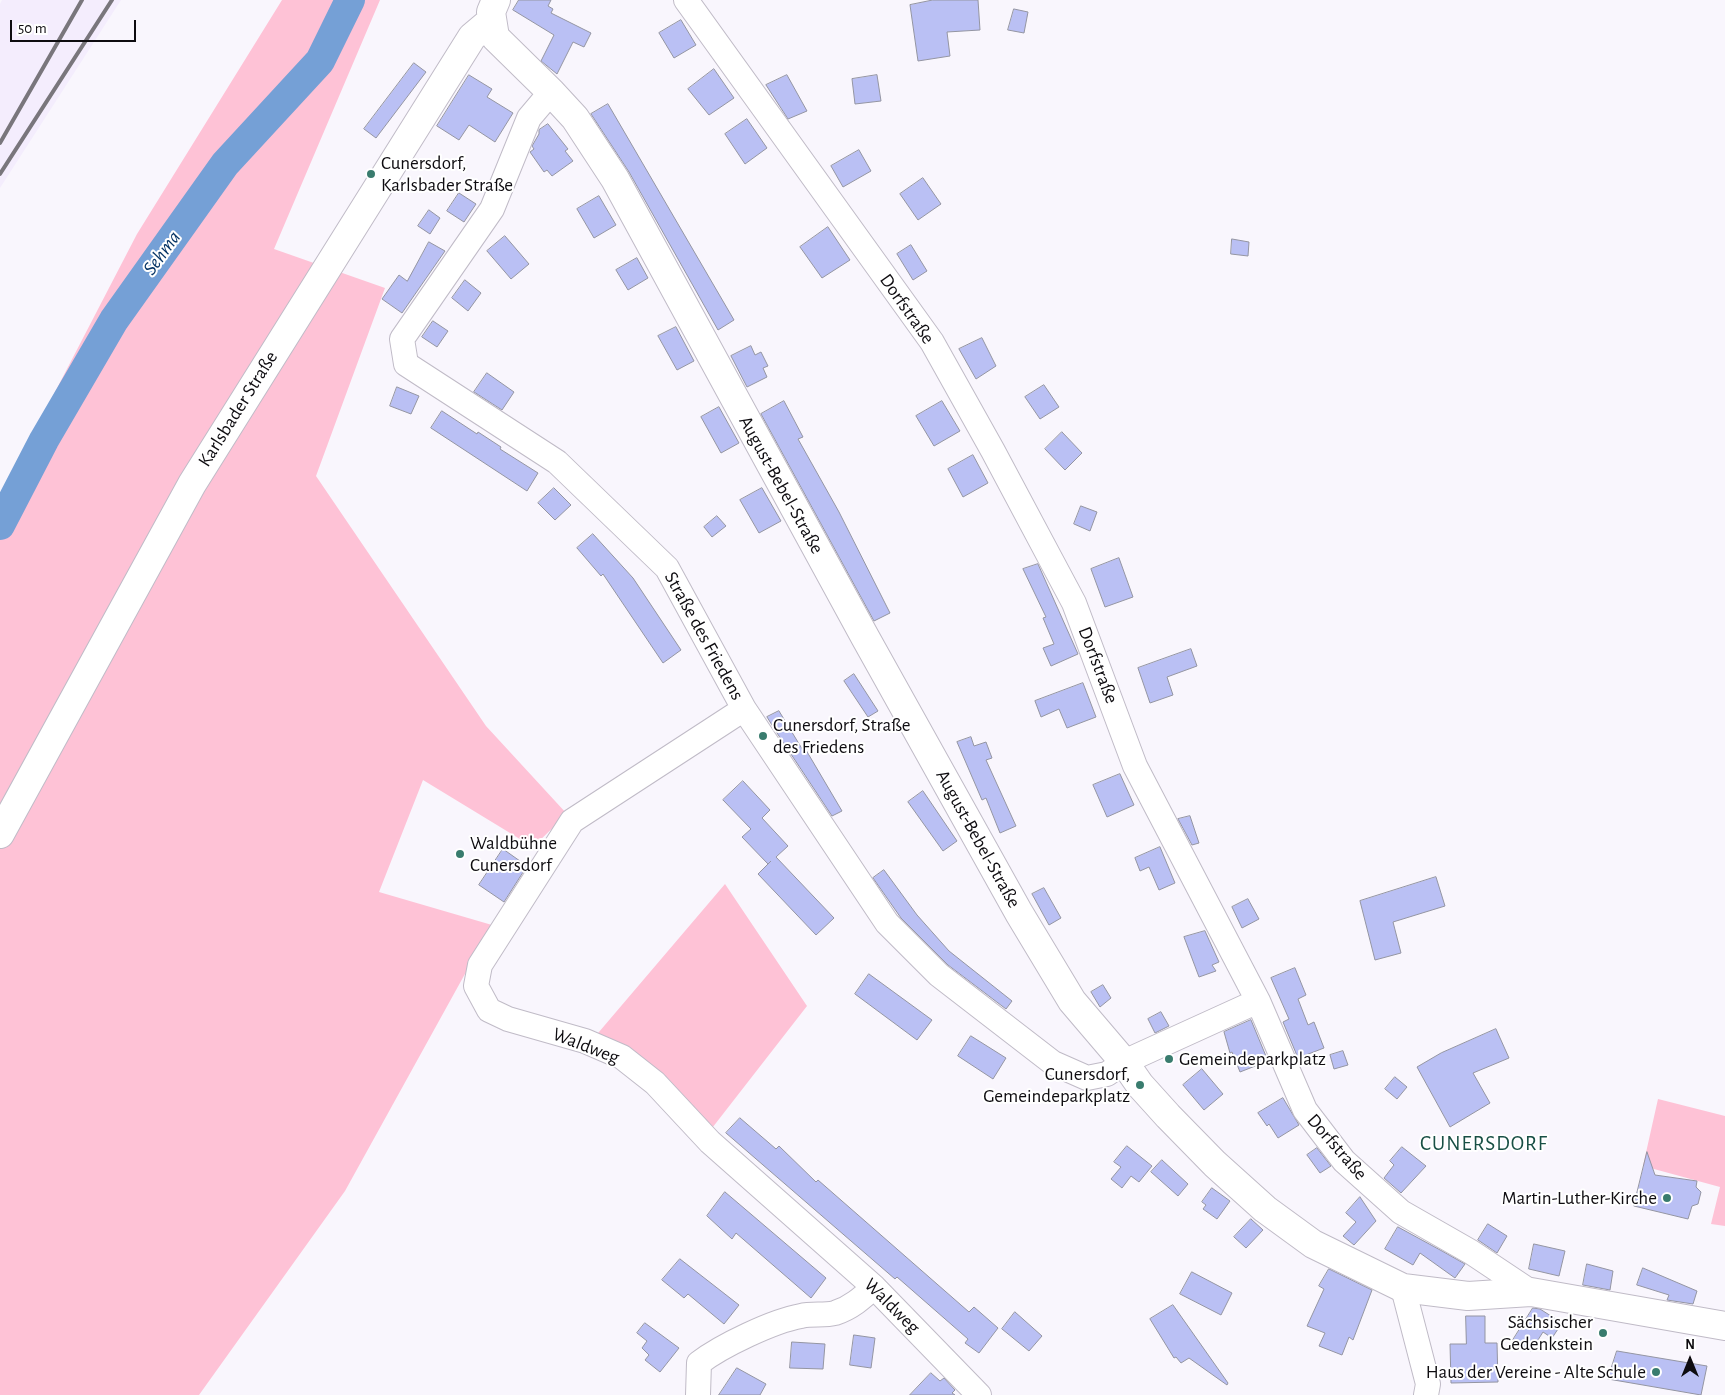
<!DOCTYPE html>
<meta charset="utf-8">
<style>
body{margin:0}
#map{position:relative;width:1725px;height:1395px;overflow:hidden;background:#f9f6fd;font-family:"Alegreya Sans",sans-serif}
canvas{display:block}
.north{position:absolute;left:1665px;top:1335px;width:50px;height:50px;-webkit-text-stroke:4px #fff;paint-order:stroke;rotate:0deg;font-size:14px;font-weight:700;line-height:20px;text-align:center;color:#0e0c10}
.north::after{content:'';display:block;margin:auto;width:18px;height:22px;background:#0e0c10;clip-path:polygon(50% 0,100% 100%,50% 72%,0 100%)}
.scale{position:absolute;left:10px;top:20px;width:126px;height:22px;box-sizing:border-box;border:2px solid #0e0c10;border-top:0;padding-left:6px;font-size:15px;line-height:18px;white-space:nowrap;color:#0e0c10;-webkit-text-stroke:4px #fff;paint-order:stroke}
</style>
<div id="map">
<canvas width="1725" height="1395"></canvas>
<div class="north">N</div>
<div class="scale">50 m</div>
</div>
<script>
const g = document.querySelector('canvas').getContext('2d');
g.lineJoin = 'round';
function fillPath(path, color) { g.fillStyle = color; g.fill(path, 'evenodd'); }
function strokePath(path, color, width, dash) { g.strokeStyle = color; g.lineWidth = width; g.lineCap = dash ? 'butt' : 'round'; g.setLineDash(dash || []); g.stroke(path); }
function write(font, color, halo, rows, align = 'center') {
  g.font = font + ' "Alegreya Sans",sans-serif'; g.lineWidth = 4; g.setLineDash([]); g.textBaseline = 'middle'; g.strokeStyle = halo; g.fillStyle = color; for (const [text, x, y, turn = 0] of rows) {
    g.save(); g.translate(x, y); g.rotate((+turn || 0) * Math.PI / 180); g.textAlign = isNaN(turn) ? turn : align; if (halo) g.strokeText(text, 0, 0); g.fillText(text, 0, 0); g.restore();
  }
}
const built = new Path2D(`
 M2,0H121L0,188V4Z`);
const green = new Path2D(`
 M282,0H380L274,249L385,288L316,476L486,726L567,814L533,847L423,780L379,892L492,925L345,1191L199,1395H0V498L137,234Z
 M725,884L807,1006L709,1132L593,1039Z
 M1658,1099L1725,1116V1226L1711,1224L1720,1187L1643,1166Z`);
const river = new Path2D(`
 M0,525L44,440L114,320L225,164L320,61L350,0`);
const building = new Path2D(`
 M519,0H551L548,6L553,9L551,13L591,33L584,47L573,42L557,74L541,61L554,35L513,10Z
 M933,0H978L980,30L947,32L950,56L918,61L910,5Z
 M1014,9L1028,12L1024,33L1008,30Z
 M681,20L696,45L674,58L659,33Z
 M414,63L426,72L376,138L364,129Z
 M714,69L734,98L709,115L688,89Z
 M469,75L492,89L487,97L513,113L495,142L469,125L459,140L437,126Z
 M787,75L807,111L788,119L766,85Z
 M877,75L881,101L855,104L852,79Z
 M608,104L734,320L718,330L629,172L591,114Z
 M747,119L767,148L745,164L725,134Z
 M548,124L568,149L565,151L573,161L552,176L547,170L544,172L530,152L534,149L532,146L539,134V130Z
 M859,150L871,171L843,187L831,166Z
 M923,178L941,204L918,220L900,194Z
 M459,193L476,204L464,222L447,211Z
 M599,196L616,225L594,238L577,209Z
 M429,210L440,218L430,234L418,226Z
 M828,227L850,260L822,278L800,247Z
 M505,236L529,264L511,279L487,251Z
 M1232,239L1249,242L1248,256L1231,254Z
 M429,242L445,251L402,313L382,299L399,275L407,281Z
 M911,245L927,271L913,280L897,254Z
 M637,258L648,278L628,290L616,270Z
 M465,280L481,293L468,311L452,298Z
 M433,321L448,331L437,347L422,337Z
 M676,327L694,361L677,370L658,336Z
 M982,338L996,366L976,379L959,349Z
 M751,346L755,355L761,352L768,366L763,368L767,377L747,387L731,356Z
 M487,373L514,392L502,410L474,392Z
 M1044,385L1059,407L1040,419L1025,397Z
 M397,387L419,396L411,414L390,406Z
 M784,401L803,437L798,439L839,512L890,613L874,621L761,414Z
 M942,401L960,431L934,446L916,416Z
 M719,407L739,443L721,453L701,417Z
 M442,411L477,434L478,432L501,447L500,449L538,473L527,491L431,428Z
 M1062,432L1082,453L1065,470L1045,449Z
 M973,455L988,483L963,497L948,469Z
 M554,488L571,505L555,520L538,503Z
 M762,488L781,521L759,533L740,500Z
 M1081,506L1097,512L1090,531L1074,524Z
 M717,516L726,526L712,537L704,527Z
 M593,534L633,578L681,650L663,663L603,574L601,576L577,548Z
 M1119,558L1133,597L1105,607L1091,569Z
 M1038,564L1078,654L1051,666L1043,648L1054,644L1043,618L1046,617L1023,569Z
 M1191,649L1197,666L1167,677L1173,695L1150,703L1138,668Z
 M854,674L878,711L868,717L844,681Z
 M1083,683L1096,717L1067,728L1059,709L1041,717L1035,701Z
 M779,711L804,752L806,750L842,811L832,816L775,730L767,717Z
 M971,737L974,746L986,742L992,758L986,760L1016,826L1000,833L986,798L982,800L957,742Z
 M1120,774L1134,805L1107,817L1093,785Z
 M743,781L770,810L762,818L788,846L776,857L834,918L816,935L758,874L771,861L768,864L742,837L751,829L723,800Z
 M923,791L957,841L943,851L908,802Z
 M1190,816L1199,843L1192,845L1178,819Z
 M1160,847L1175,883L1159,890L1149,867L1140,871L1135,858Z
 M503,849L527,866L504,902L479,885Z
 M884,870L917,915L949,951L1012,1001L1006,1009L948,965L901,918L873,878Z
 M1436,877L1445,906L1393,922L1401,953L1375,960L1360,901Z
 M1044,888L1061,918L1049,925L1032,894Z
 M1248,899L1259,919L1242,928L1232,907Z
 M1205,931L1219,962L1212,965L1216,971L1199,977L1184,937Z
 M1295,968L1306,995L1298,999L1308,1025L1314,1022L1324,1048L1298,1058L1283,1022L1289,1019L1271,978Z
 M869,974L932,1020L917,1040L855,994Z
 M1103,985L1111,998L1100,1007L1091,992Z
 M1161,1012L1169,1026L1155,1033L1148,1019Z
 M1251,1020L1268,1061L1240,1072L1232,1052L1230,1053L1224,1032Z
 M1496,1029L1509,1058L1473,1073L1490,1103L1450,1127L1417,1067L1441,1053Z
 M971,1036L1006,1058L993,1079L958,1056Z
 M1343,1051L1348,1065L1334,1069L1330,1055Z
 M1202,1069L1223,1094L1204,1110L1183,1085Z
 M1395,1077L1407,1087L1397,1099L1385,1089Z
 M1283,1098L1299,1125L1278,1138L1269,1124L1267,1126L1258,1113Z
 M740,1118L776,1149L779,1146L816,1182L818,1180L969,1312L974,1307L998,1328L979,1353L965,1343L968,1339L897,1277L895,1279L726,1133Z
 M1127,1146L1152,1166L1139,1182L1131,1176L1122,1188L1111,1179L1121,1167L1114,1162Z
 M1402,1147L1426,1166L1401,1193L1384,1178L1394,1165L1390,1161Z
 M1317,1148L1331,1166L1320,1173L1307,1155Z
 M1647,1152L1655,1175L1697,1181L1696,1187L1701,1192L1698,1204L1692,1206L1688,1219L1634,1206Z
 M1162,1160L1188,1184L1178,1196L1151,1172Z
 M1212,1188L1230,1201L1217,1219L1203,1209L1206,1205L1202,1202Z
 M725,1192L826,1278L811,1298L736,1233L732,1239L707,1216Z
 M1360,1197L1376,1221L1354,1245L1343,1236L1356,1222L1346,1213Z
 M1251,1219L1263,1230L1246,1248L1234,1237Z
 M1488,1224L1507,1236L1497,1253L1478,1240Z
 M1398,1227L1442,1251L1465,1264L1455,1278L1420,1253L1413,1265L1385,1249Z
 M1534,1244L1565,1251L1559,1276L1529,1269Z
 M680,1259L739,1305L724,1324L688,1294L684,1298L662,1280Z
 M1587,1264L1613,1271L1610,1290L1583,1285Z
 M1643,1268L1697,1291L1693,1304L1667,1300L1669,1295L1637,1285Z
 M1329,1269L1372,1290L1353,1340L1349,1337L1342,1355L1319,1346L1325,1333L1307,1326L1324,1289L1319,1286Z
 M1192,1272L1232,1293L1221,1315L1180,1294Z
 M1173,1305L1228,1383L1227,1385L1189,1358L1181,1363L1176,1357L1174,1358L1150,1319Z
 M1533,1308L1540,1309L1562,1323L1552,1338L1543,1332L1531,1351L1513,1340Z
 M1015,1312L1042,1336L1029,1351L1002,1329Z
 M1466,1316H1485V1343H1497L1498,1382L1451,1383L1450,1344H1466Z
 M645,1323L679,1348L660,1372L645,1360L649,1355L642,1348L647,1341L637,1333Z
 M854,1335L875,1338L871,1368L850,1365Z
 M792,1342L825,1344L823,1369L790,1368Z
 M1617,1351L1707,1366L1701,1395L1608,1379Z
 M737,1368L766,1384L760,1395H719Z
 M931,1373L940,1381L944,1378L955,1390L952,1393L955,1395H910Z`);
const minor = new Path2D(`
 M686,0L932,342L993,451L1074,603L1135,766L1258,1001L1305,1110L1344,1161L1401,1212L1471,1252L1531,1292
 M551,92L529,118L492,209L402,339L406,364L557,462L667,568L744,709L887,923L939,975L1053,1063L1087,1078L1107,1074L1124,1062L1258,1001
 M744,709L572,821L480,965L476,986L489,1010L508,1019L585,1041L622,1057L655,1083L710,1142L874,1287L979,1395
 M1403,1288L1428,1384L1426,1395
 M698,1395L699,1363C721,1346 773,1321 801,1316C812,1313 824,1316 835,1313C851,1308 862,1298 874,1287`);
const major = new Path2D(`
 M496,0L491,12L495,37L551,92L575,118L615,179L865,637L1019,913L1072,1001L1124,1062L1140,1085L1168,1116L1215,1164L1265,1209L1313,1244L1403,1288L1468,1296L1531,1292L1725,1326
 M0,834L192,484L472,37L491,21`);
const rail = new Path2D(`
 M0,143L82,0
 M0,174L112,0`);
const markers = [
 [371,174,5,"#397c6e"],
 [763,736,5,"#397c6e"],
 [460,854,5,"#397c6e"],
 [1169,1059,5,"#397c6e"],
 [1140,1085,5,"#397c6e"],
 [1667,1198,5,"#397c6e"],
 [1603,1333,5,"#397c6e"],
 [1656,1372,5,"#397c6e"]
];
const poiNames = [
 ["Cunersdorf,",381,163],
 ["Karlsbader Straße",381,185],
 ["Cunersdorf, Straße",773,725],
 ["des Friedens",773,747],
 ["Waldbühne",470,843],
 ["Cunersdorf",470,865],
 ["Gemeindeparkplatz",1179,1059],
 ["Cunersdorf,",1130,1074,"right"],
 ["Gemeindeparkplatz",1130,1096,"right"],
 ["Martin-Luther-Kirche",1657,1198,"right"],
 ["Sächsischer",1593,1322,"right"],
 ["Gedenkstein",1593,1344,"right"],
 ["Haus der Vereine - Alte Schule",1646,1372,"right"]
];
const streetNames = [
 ["Dorfstraße",907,309,55],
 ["Karlsbader Straße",238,409,-58],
 ["August-Bebel-Straße",781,485,61],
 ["Straße des Friedens",704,636,61],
 ["Dorfstraße",1098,665,69],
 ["August-Bebel-Straße",978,839,61],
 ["Waldweg",586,1046,21],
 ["Dorfstraße",1337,1147,49],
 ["Waldweg",892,1306,45]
];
const waterNames = [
 ["Sehma",162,253,-54]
];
const quarterNames = [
 ["CUNERSDORF",1484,1144]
];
fillPath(built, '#f4edfd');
fillPath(green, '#fec2d6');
strokePath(river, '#75a0d6', 30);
fillPath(building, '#bac0f4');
strokePath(building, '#9495a2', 1);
strokePath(minor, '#c0bbc7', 26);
strokePath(major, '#c0bbc7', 30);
strokePath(minor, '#fff', 24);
strokePath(major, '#fff', 28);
strokePath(rail, '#79767c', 4);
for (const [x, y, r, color] of markers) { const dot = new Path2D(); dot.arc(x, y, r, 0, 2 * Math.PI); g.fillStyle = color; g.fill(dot); strokePath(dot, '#fff', 2); }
write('19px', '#0e0c10', '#fff', poiNames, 'left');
write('19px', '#0e0c10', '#fff', streetNames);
write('italic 20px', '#063465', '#fff', waterNames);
g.letterSpacing = '1px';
write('21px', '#184f45', '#fff', quarterNames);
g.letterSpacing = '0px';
</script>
